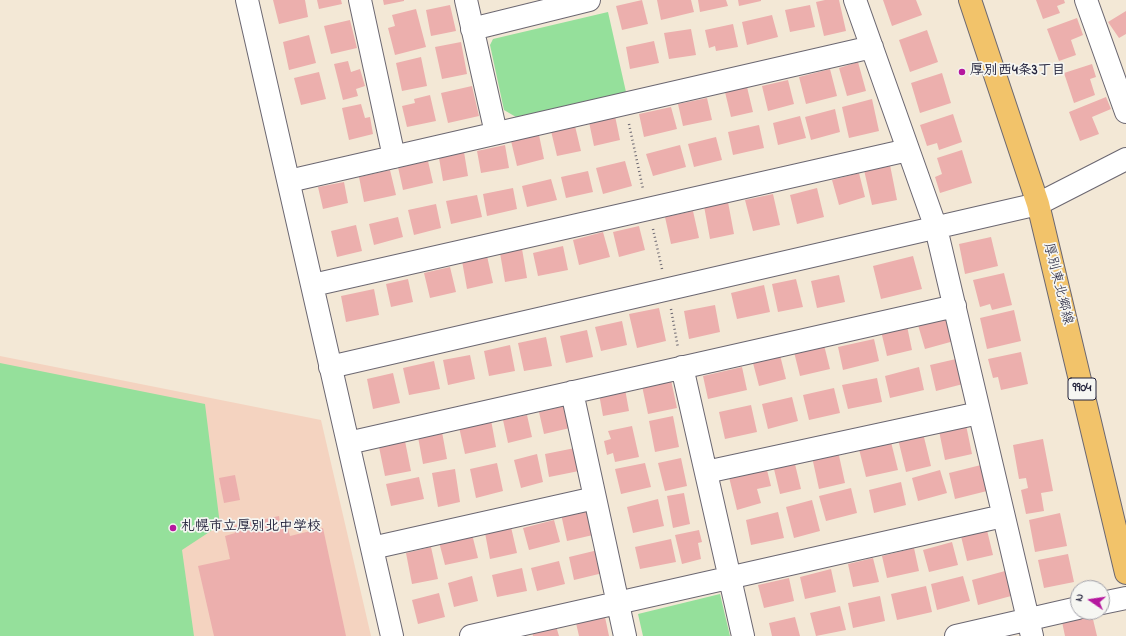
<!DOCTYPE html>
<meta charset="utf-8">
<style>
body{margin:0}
#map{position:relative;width:1126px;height:636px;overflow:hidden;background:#f3e8d6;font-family:"Indie Flower",sans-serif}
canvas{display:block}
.north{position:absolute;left:1070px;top:580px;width:40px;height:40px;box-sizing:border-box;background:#f6f6f2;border:1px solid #a1a1a9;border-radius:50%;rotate:283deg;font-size:11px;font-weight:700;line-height:16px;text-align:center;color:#22223b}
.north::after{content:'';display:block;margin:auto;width:14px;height:18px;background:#b5179e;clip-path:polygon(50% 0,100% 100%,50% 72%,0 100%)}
</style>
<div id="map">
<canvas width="1126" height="636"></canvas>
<div class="north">N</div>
</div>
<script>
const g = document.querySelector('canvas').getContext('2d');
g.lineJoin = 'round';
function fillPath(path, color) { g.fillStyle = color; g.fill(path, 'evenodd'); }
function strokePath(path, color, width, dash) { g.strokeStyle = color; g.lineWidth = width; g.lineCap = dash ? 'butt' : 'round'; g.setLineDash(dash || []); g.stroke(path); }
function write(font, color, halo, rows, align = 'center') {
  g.font = font + ' "Indie Flower","Klee One",sans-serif'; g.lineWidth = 3.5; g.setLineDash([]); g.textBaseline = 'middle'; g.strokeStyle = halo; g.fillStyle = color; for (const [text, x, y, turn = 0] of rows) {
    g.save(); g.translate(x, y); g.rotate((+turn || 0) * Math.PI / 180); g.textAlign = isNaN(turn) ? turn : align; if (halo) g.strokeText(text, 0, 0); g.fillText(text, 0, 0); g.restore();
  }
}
const built = new Path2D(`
 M0,356L321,420L371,636H0Z`);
const green = new Path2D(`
 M608,12L626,92L516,117L504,110L490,45L493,39Z
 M0,363L205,404L220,525L182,550L194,636H0Z
 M720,594L730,636H643L638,614Z`);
const building = new Path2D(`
 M273,0H305L308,17L279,24Z
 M317,0H341L342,4L319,9Z
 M383,0H404V1L384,5Z
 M642,0L648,24L622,30L616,6Z
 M657,0H691L694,12L661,20Z
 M698,0H726L728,6L700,12Z
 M738,0H761V1L739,6Z
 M825,0H839L846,31L824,36L816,2Z
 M883,0H916L922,15L892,26Z
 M1036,0H1064L1065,3L1057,6L1060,13L1043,19Z
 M450,5L456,31L431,36L426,10Z
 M810,5L815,27L790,32L785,10Z
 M416,9L426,47L395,55L388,28L395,26L392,15Z
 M1126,11V34L1119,38L1108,22Z
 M772,15L778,37L747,45L742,22Z
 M1077,18L1083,35L1071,40L1076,55L1059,61L1047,29Z
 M350,20L357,48L331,54L324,26Z
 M733,24L738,47L716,51L715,46L709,48L705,30Z
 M691,29L696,55L669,59L664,33Z
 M927,30L938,62L910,72L899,40Z
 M309,35L316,63L289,70L283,42Z
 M654,41L659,63L630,69L626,47Z
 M461,42L467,74L442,79L435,47Z
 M421,57L427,86L402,91L396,63Z
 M348,61L351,72L360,69L365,86L356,89L358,96L343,100L334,64Z
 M858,62L866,91L847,96L839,68Z
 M1092,64L1096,77L1090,79L1095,95L1074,103L1064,73Z
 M830,69L837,96L806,104L799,77Z
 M319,72L326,99L301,105L294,78Z
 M942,73L951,103L920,113L911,83Z
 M788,80L794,104L768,111L762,86Z
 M472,86L479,116L448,123L441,93Z
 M747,87L753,112L731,117L725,92Z
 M430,95L436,121L407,127L402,106L415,103L414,99Z
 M1106,97L1111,109L1092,117L1099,134L1080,141L1069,112Z
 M707,98L712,120L683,126L678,104Z
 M872,99L879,131L849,138L842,107Z
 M361,104L365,118L370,117L373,134L349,140L342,108Z
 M671,107L677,129L644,137L639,114Z
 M835,109L840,132L811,140L805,117Z
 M953,114L962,142L939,150L937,143L927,146L920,125Z
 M615,116L620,140L594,146L589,122Z
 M800,116L806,138L778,145L773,123Z
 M759,125L764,148L733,155L728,132Z
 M575,126L581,151L557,156L551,131Z
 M539,135L544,159L517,166L511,141Z
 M716,137L722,160L694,167L688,144Z
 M505,145L509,168L481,173L477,151Z
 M680,145L686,167L653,176L646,154Z
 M962,150L972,183L940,193L935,177L942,174L937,158Z
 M464,152L468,176L443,181L439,158Z
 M428,161L433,183L403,190L398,167Z
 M625,161L632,186L603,194L596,168Z
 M890,165L897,200L872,205L864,170Z
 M390,170L396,195L364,202L359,177Z
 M588,171L593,192L566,198L561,177Z
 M859,173L865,197L839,205L832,180Z
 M551,179L557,200L527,207L522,186Z
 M344,182L348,203L323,209L318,187Z
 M513,188L517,209L487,216L483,194Z
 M817,188L824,217L797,224L790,195Z
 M773,194L780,225L753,231L745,200Z
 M477,195L482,217L451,224L446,201Z
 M728,202L734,234L710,239L704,206Z
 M436,204L441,228L414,235L408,210Z
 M693,211L699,238L671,244L665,217Z
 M398,217L403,237L374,245L369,224Z
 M356,225L362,251L337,257L331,231Z
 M639,226L645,250L619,257L613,232Z
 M603,232L610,257L579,265L573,240Z
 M991,237L998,266L965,274L959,244Z
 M563,246L568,270L538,276L533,253Z
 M522,249L527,278L505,282L500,253Z
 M487,256L493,283L467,289L462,261Z
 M913,256L922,289L881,299L873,266Z
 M450,267L456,292L430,298L424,273Z
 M1004,273L1012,305L992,310L990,304L980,307L973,280Z
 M839,275L845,302L817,308L811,281Z
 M408,279L413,302L391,307L386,284Z
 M796,279L803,307L778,312L772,284Z
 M764,285L770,312L737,319L731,293Z
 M374,289L379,315L346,322L341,296Z
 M715,305L720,332L689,339L684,311Z
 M659,308L666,341L637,348L629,314Z
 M1014,310L1021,341L987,349L980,318Z
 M947,317L954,341L925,349L918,325Z
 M622,321L627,345L601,351L595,327Z
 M907,326L912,350L887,356L881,331Z
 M587,330L593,357L566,363L560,336Z
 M546,337L552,366L524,371L518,343Z
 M874,339L879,361L843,370L838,347Z
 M510,345L515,371L489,376L484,351Z
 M824,345L830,369L800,376L794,352Z
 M1021,352L1028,384L1001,390L998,377L993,378L988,359Z
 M470,355L475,379L448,385L443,360Z
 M780,355L786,379L759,386L753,363Z
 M956,359L963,384L936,391L930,365Z
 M434,361L440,389L409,395L403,368Z
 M742,367L747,390L708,399L703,376Z
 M919,367L924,390L890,398L885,376Z
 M393,373L400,403L373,409L367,379Z
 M877,378L882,402L848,409L842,385Z
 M671,380L677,408L648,414L642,386Z
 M834,388L840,413L809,420L803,395Z
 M625,389L629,411L603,416L599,394Z
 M792,397L798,421L768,429L762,404Z
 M751,405L757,432L725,439L719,412Z
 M565,406L570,428L544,434L539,412Z
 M527,415L532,437L508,443L503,420Z
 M673,416L679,447L655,452L649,421Z
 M491,420L496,447L465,454L459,427Z
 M966,425L972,454L945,460L939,431Z
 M632,426L639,457L615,462L613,453L607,455L604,441L611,439L608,431Z
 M442,432L447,459L423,464L418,437Z
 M923,433L931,466L906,472L898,439Z
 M1043,439L1053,491L1041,493L1044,511L1026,514L1021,490L1028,488L1026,478L1019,479L1013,445Z
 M405,441L411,471L385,476L379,447Z
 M891,442L898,470L866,477L859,449Z
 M575,448L579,471L549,477L545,454Z
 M838,451L845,483L819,489L812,457Z
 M537,454L543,482L521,488L514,460Z
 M681,458L687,486L665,491L658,463Z
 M794,460L801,489L780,494L773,465Z
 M497,463L503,491L476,498L470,469Z
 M645,463L651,487L621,494L615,469Z
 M985,464L991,490L955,499L949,473Z
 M766,466L771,486L757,489L761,503L737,510L729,477Z
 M455,469L460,502L438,507L432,473Z
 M940,470L947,493L918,501L912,478Z
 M235,475L240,500L224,503L219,478Z
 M419,477L424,499L391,506L386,484Z
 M901,482L906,505L874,513L869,490Z
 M851,488L857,513L826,521L819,496Z
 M684,493L690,524L673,528L667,496Z
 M658,499L664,526L633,533L627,507Z
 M812,500L820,531L794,538L786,507Z
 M587,508L593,535L567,541L561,514Z
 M778,512L784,538L751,545L746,520Z
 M1060,513L1067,546L1035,552L1029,520Z
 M279,516L280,523L286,521L290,536L323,528L346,636H214L198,566L230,559L225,536L235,533L233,526Z
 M554,520L560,542L529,550L523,528Z
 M986,526L993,555L967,561L960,532Z
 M511,527L517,553L490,559L485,533Z
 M699,530L702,542L698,543L701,559L682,564L675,535Z
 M472,534L478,558L445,565L439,542Z
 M671,539L676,562L640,569L635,547Z
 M952,542L958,565L929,572L923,550Z
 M431,547L438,579L412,584L406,553Z
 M914,548L919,571L887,578L882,556Z
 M598,550L603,573L574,580L569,557Z
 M1068,554L1074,582L1044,588L1038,560Z
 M873,558L879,582L853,587L848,564Z
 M559,561L565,584L537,591L531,568Z
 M522,568L527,591L497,597L492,575Z
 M831,569L836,592L805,599L800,577Z
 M1005,571L1011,596L978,605L972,580Z
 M472,576L478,601L454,607L448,583Z
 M963,576L970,601L937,610L931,584Z
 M789,578L794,601L764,608L758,585Z
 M926,586L932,612L897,620L891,594Z
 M439,593L445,617L418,624L412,600Z
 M880,596L885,621L853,628L848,603Z
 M840,606L846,630L816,636L810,613Z
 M1092,615L1097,636H1065L1062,622Z
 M605,617L609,636H579L576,623Z
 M795,617L800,636H772L769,623Z
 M556,626L559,636H533L532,632Z`);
const path = new Path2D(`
 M629,124L643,189
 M653,229L662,269
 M671,309L678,348`);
const minor = new Path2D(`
 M247,0L392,636
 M360,0L394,157
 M466,0L496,133
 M855,0L936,228L1032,636
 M1086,0L1126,112
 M472,29L589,0
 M289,181L872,47
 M313,285L908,150
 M330,367L1038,204L1126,159
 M682,367L743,636
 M572,392L625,636
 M348,443L955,306
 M706,472L979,413
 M372,548L595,498
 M1102,603L1126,598
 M471,636L1003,516
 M956,636L1078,608`);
const major = new Path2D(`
 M970,0L1038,204L1126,573`);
const markers = [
 [962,72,4,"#b5179e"],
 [173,528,4,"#b5179e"]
];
const shields = [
 [1082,389,28]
];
const shieldNames = [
 ["9904",1082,389]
];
const poiNames = [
 ["厚別西4条3丁目",970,72],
 ["札幌市立厚別北中学校",181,528]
];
const streetNames = [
 ["厚別東北郷線",1057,284,76]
];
fillPath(built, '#f4d3c0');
fillPath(green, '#95e09b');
fillPath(building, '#ecafad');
strokePath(minor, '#6b6771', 24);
strokePath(major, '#6b6771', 24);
strokePath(path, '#6b6771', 2.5, [1, 3]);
strokePath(minor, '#fff', 22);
strokePath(major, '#f2c36a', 22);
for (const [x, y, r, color] of markers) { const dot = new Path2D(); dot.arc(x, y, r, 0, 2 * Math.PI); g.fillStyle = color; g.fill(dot); strokePath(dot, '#f6f6f2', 1.5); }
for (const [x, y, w] of shields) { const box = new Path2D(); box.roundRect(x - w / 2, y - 11, w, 22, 3); g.fillStyle = '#f6f6f2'; g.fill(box); strokePath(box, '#22223b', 1); }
write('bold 13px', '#22223b', null, shieldNames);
write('bold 14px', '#22223b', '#f6f6f2', poiNames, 'left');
write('14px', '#22223b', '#f6f6f2', streetNames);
</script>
